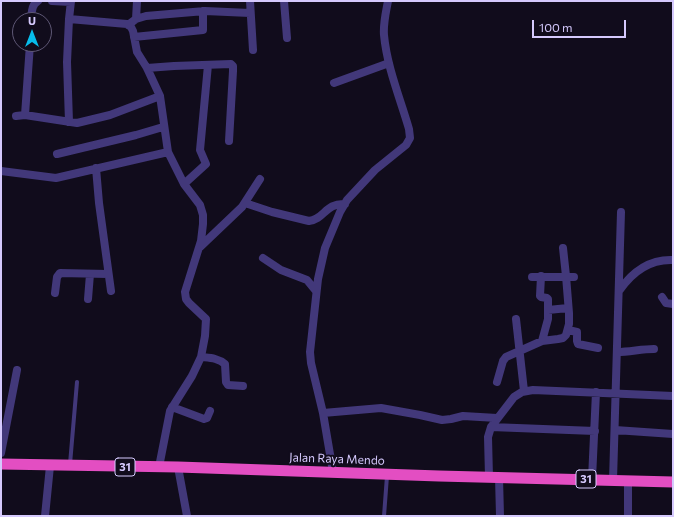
<!DOCTYPE html>
<style>
body{margin:0}
#map{position:relative;width:674px;height:517px;overflow:hidden;background:#110c1c;font-family:Commissioner,sans-serif}
canvas{display:block}
.frame{position:absolute;inset:0;border:2px solid #d5c9fd;pointer-events:none}
.north{position:absolute;left:12px;top:12px;width:40px;height:40px;box-sizing:border-box;background:#110c1c;border:1px solid #5f5876;border-radius:50%;rotate:0deg;font-size:11px;font-weight:700;line-height:16px;text-align:center;color:#d5c9fd}
.north::after{content:'';display:block;margin:auto;width:14px;height:18px;background:#07bceb;clip-path:polygon(50% 0,100% 100%,50% 72%,0 100%)}
.scale{position:absolute;left:532px;top:20px;width:94px;height:18px;box-sizing:border-box;border:2px solid #d5c9fd;border-top:0;padding-left:5px;font-size:12px;line-height:14px;white-space:nowrap;color:#d5c9fd;-webkit-text-stroke:3px #110c1c;paint-order:stroke}
</style>
<div id="map">
<canvas width="674" height="517"></canvas>
<div class="frame"></div>
<div class="north">U</div>
<div class="scale">100 m</div>
</div>
<script>
const g = document.querySelector('canvas').getContext('2d');
g.lineJoin = 'round';
function strokePath(path, color, width, dash) { g.strokeStyle = color; g.lineWidth = width; g.lineCap = dash ? 'butt' : 'round'; g.setLineDash(dash || []); g.stroke(path); }
function write(font, color, halo, rows, align = 'center') {
  g.font = font + ' Commissioner,sans-serif'; g.lineWidth = 4; g.setLineDash([]); g.textBaseline = 'middle'; g.strokeStyle = halo; g.fillStyle = color; for (const [text, x, y, turn = 0] of rows) {
    g.save(); g.translate(x, y); g.rotate((+turn || 0) * Math.PI / 180); g.textAlign = isNaN(turn) ? turn : align; if (halo) g.strokeText(text, 0, 0); g.fillText(text, 0, 0); g.restore();
  }
}
const service = new Path2D(`
 M70,464L77,382
 M384,516L387,476`);
const minor = new Path2D(`
 M52,1L71,2
 M250,1L253,50
 M284,1L287,38
 M69,19L127,24L131,27L133,31L137,52L147,68L160,96L168,152L184,184L200,205L203,215V224L201,241L185,292L186,299L189,303L206,319L205,336L201,357L192,376L170,411L159,467
 M136,19L137,1
 M31,20C32,13 31,5 38,1
 M128,25L136,19L146,16L205,11L250,13
 M134,37L203,30V11
 M147,68L174,66L231,64L233,66V71L229,141
 M334,83L389,63
 M25,115L30,44
 M16,116L25,115L77,123L110,115L160,96
 M69,122L67,62L69,19L71,1
 M57,154L136,135L163,127
 M96,168L99,203L111,291
 M1,171L56,178L168,152
 M184,184L206,164L200,150L208,65
 M245,203L272,212L309,221C325,219 325,203 345,204
 M200,247L242,207L260,179
 M263,258L281,270L307,280L316,291
 M541,276L540,296L541,297L547,298L548,299V319L542,341
 M532,277H574
 M619,291C632,272 649,259 673,260
 M55,293L57,277L60,273L108,274
 M662,297L666,303L673,304
 M88,299L90,274
 M548,310L568,308
 M516,319L524,391
 M568,330L577,332V341L578,344L598,348
 M617,352C630,352 641,349 654,349
 M201,357C210,358 218,358 225,364L226,382L228,385L243,386
 M497,382L503,361L506,357L542,341L558,339L563,338L566,335L569,324V313L566,276L563,248
 M172,407L204,419L207,418L210,411
 M323,413L381,408L420,415L442,420L451,419L463,416L497,418
 M491,427L595,431
 M615,430L673,434
 M1,453L17,370
 M178,467L187,516
 M333,472L323,413L311,363L310,352L318,279L325,248L340,212L347,200L375,170L406,145L410,138L409,129C400,98 387,67 384,35C383,24 386,12 388,1
 M489,477L488,437L491,427L514,397L522,392L533,390L673,396
 M499,477L500,516
 M592,479L596,392
 M613,480L621,212
 M45,516L50,466
 M628,516V481`);
const trunk = new Path2D(`
 M1,464L178,467L439,476L673,482`);
const shields = [
 [125,467,20],
 [586,479,20]
];
const shieldNames = [
 ["31",125,467],
 ["31",586,479]
];
const streetNames = [
 ["Jalan Raya Mendo",337,459,2]
];
strokePath(service, '#42387a', 4);
strokePath(minor, '#42387a', 8);
strokePath(trunk, '#e34ec2', 11);
for (const [x, y, w] of shields) { const box = new Path2D(); box.roundRect(x - w / 2, y - 9, w, 18, 3); g.fillStyle = '#110c1c'; g.fill(box); strokePath(box, '#d5c9fd', 1); }
write('bold 11px', '#d5c9fd', null, shieldNames);
write('12px', '#d5c9fd', '#110c1c', streetNames);
</script>
